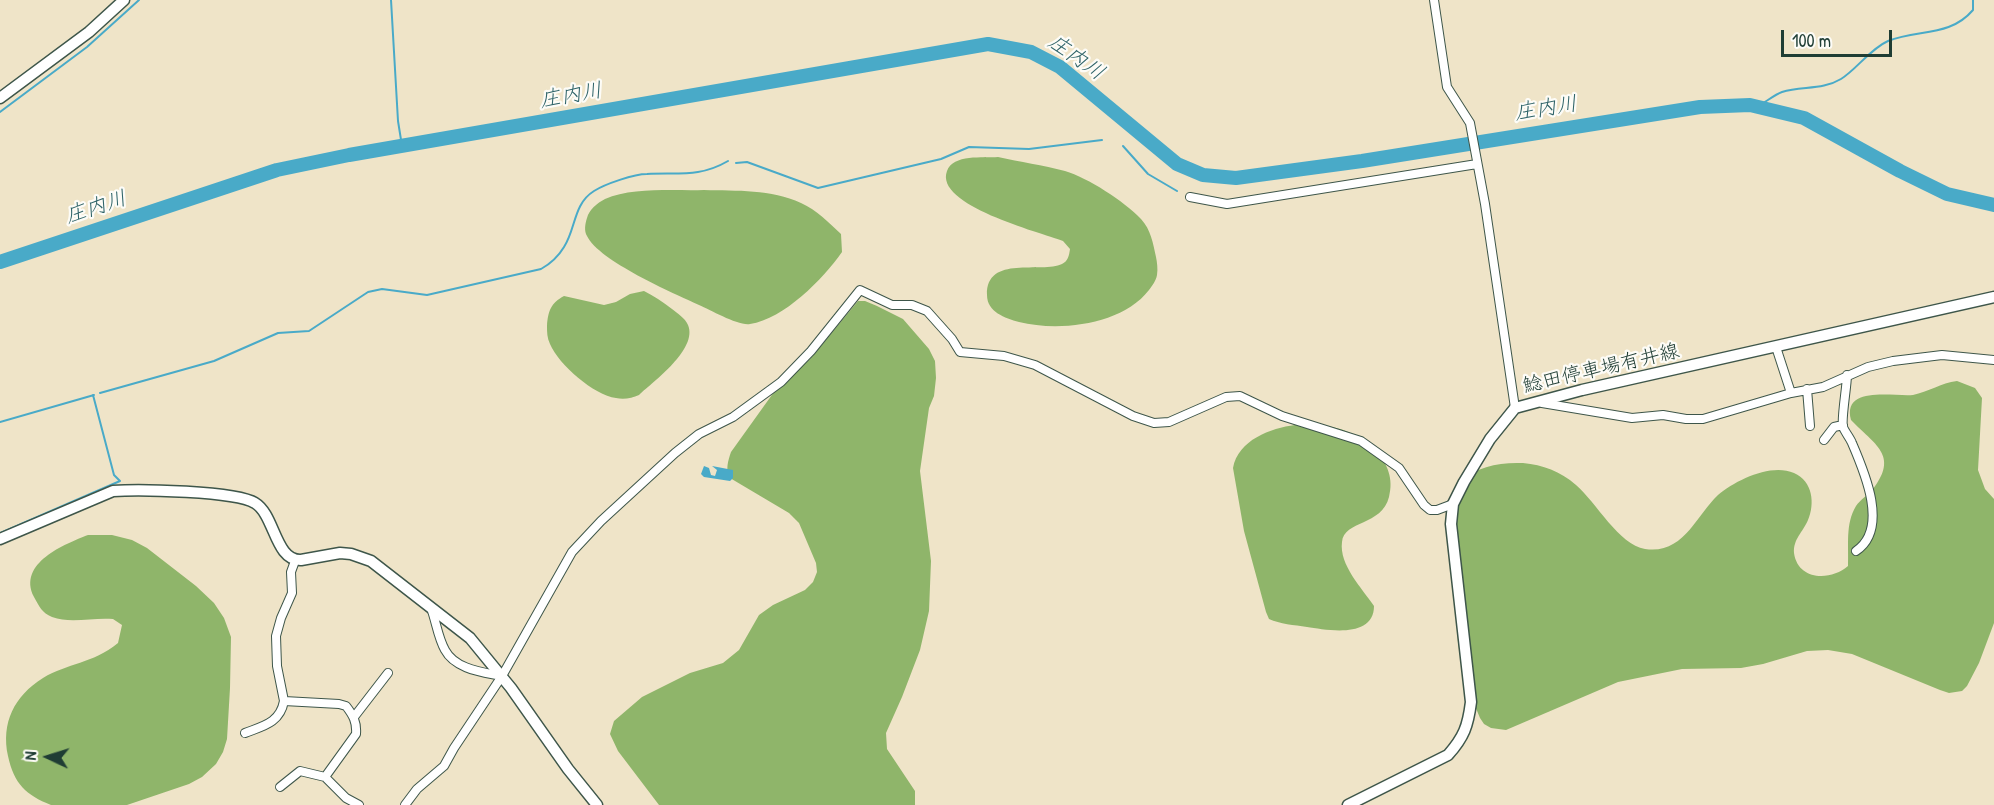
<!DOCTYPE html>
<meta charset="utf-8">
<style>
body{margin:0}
#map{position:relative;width:1994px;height:805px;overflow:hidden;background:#efe4c8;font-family:"Patrick Hand",sans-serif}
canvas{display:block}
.north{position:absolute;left:18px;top:727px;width:60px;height:60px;-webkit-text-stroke:4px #fdfcf7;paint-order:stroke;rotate:274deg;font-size:16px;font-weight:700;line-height:24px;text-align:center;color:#1f3d34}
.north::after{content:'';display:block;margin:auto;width:21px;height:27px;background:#1f3d34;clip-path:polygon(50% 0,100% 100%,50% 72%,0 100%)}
.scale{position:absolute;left:1781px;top:30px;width:111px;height:27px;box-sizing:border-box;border:3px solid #1f3d34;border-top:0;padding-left:8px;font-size:18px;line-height:21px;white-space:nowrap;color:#1f3d34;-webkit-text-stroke:4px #fdfcf7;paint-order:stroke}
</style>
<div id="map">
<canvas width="1994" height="805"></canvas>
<div class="north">N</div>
<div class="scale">100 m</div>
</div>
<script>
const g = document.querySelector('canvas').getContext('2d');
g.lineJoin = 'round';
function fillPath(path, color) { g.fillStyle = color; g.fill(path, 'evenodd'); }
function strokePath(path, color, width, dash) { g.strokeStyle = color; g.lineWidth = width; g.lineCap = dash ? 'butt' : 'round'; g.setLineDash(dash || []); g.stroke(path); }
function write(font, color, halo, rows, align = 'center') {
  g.font = font + ' "Patrick Hand","Klee One",sans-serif'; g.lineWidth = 4.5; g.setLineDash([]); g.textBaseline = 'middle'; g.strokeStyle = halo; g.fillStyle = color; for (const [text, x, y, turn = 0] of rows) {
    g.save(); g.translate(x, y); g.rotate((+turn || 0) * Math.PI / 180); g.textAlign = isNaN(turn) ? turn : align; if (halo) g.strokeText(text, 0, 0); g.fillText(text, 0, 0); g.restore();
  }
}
const forest = new Path2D(`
 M998,157C1020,162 1043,165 1065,171C1088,178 1124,201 1141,219C1151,230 1153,243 1156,257C1157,262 1158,269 1157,275C1156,281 1152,286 1149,290C1122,325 1059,332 1019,322C1005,318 987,312 987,295C986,254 1042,274 1062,264C1068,261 1069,256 1070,249L1063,241C1039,232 934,205 947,171C953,154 983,158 998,157Z
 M704,190C737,191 771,189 801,203C817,210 829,223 841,234L842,252C823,279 784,319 750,324C738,326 711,310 699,305C673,293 599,261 587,236C584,231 585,224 587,218C589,210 597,203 605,199C632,187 675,191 704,190Z
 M644,291C654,296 663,302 672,309C677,313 685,318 688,325C698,349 654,381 639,395C632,398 624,400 616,398C594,395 559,365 550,344C547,338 547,332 547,326C548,311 551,303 564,296L604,305L616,302L630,294Z
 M858,301H865L877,306L903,319L929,349L935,361L936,378L934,396L929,408L920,471L931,561L929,611L920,650L902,697L886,733L887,749L915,791V805H659L618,751L610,734L614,721L642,697L690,673L723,663L739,650L759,615L773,605L805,590L813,582L817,572L816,563L799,523L789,513L730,478C725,470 728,461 731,452L774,392L810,359Z
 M1957,381L1975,388L1982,398L1978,470L1985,489L1994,499V623L1979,663L1967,686L1962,691L1949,693L1940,690L1852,654L1828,650L1807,651L1763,664L1741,668L1682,669L1618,682L1506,730L1491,728L1484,724L1480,718L1463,677L1458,642L1454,574L1455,529L1459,481C1478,467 1498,462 1523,463C1543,465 1560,471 1576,485C1596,502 1619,545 1645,549C1683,555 1696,516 1718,495C1736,480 1771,463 1794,473C1813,481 1815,504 1808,520C1803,532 1793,539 1794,553C1798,581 1831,581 1848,566C1849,546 1845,524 1856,506C1860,500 1868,495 1873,489C1899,455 1875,445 1851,420C1842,385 1894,397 1913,395C1928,392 1941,383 1957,381Z
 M1295,425C1308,425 1320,424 1332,427C1364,433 1399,462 1389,497C1382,526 1344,520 1342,542C1339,565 1362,588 1374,606C1374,639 1327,630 1307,627C1294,625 1280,624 1269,619L1266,612L1244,531L1233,468C1238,440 1271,428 1295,425Z
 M88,535H112L132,540L147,548L196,586L214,603L224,618L231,637L230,688L227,739L223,752L216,764L202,777L189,784L127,805H51C26,795 14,784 8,756C1,723 14,696 43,678C68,663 92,664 118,643L122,625L113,619C94,617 71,624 52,617C42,613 39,606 34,597C17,563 65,544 88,535Z`);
const water = new Path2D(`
 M704,466L709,468L711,475L715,476L717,470L712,466L733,470V478L730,481L704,477L701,474Z`);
const stream = new Path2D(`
 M391,0L398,121L402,146
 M1758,106C1766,102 1774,95 1782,92C1802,86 1823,90 1841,79C1857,69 1870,49 1888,41C1919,29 1950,37 1973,10V0
 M0,112L87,47L139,0
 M1123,146L1148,174L1177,191
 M736,163L747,162L818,188L941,159L969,147L1029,149L1102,140
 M100,393L214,361L278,333L309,331L368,292L382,289L427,295L541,269C550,264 558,257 564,247C576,229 573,204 594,191C605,184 634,174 647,174C677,172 699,178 728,161
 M0,422L94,395
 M0,533L120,481L114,475L93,395`);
const river = new Path2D(`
 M0,262L277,170L349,155L988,44L1031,52L1060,67L1177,164L1203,175L1236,178L1362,161L1700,107L1750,105L1804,118L1900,171L1947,194L1994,205`);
const street = new Path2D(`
 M1434,0L1447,87L1470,123L1485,204L1515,408
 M1190,197L1227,204L1477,164
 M1776,347L1791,393
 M1847,375C1847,386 1841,419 1843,427C1845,432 1850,438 1852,443C1865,473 1889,529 1856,551
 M1807,389L1810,426
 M1542,403L1632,418L1663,415L1686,419H1703L1791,393L1823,387L1868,367L1893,361L1942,355L1994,360
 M1824,440L1834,427L1843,425
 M295,561L291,572L292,593L281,618L276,636L277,666L284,701L339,704L346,706C353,715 357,722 356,734L325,777L346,798L359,805
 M431,608C436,621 438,638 445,650C455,669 482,672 501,676
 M354,717L388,673
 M245,733C263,726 280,723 284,701
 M280,787L300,771L325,777
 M405,805L417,789L444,766L454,748L502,676L572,552L601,521L675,453L699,434L733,417L781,382L811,351L860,290L892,305H912L927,311L952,339L960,352L1004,356L1035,365L1133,416L1154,423L1169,422L1226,397L1240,396L1282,416L1361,441L1399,468L1424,505L1430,510H1437L1453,504`);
const secondary = new Path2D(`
 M0,98L89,32L124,0
 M0,539L113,491C138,489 236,491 255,503C275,515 275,561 301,560L340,553L351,554L371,561L470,638L511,688L568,769L597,805
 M1348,805L1448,755C1464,737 1468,726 1471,702L1451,524L1453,504L1464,482L1490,439L1515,408L1582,390L1994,297`);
const streetNames = [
 ["鯰田停車場有井線",1601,369,-13]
];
const waterNames = [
 ["庄内川",1076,58,35],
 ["庄内川",571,96,-10],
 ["庄内川",1546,109,-9],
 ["庄内川",96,208,-18]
];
fillPath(forest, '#8fb56a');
fillPath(water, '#49aac8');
strokePath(stream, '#49aac8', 2);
strokePath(river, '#49aac8', 14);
strokePath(street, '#3e564a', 10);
strokePath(secondary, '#3e564a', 13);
strokePath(street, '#fff', 8);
strokePath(secondary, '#fff', 10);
write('20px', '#1f3d34', '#fdfcf7', streetNames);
write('italic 21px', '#2e6368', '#fdfcf7', waterNames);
</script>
